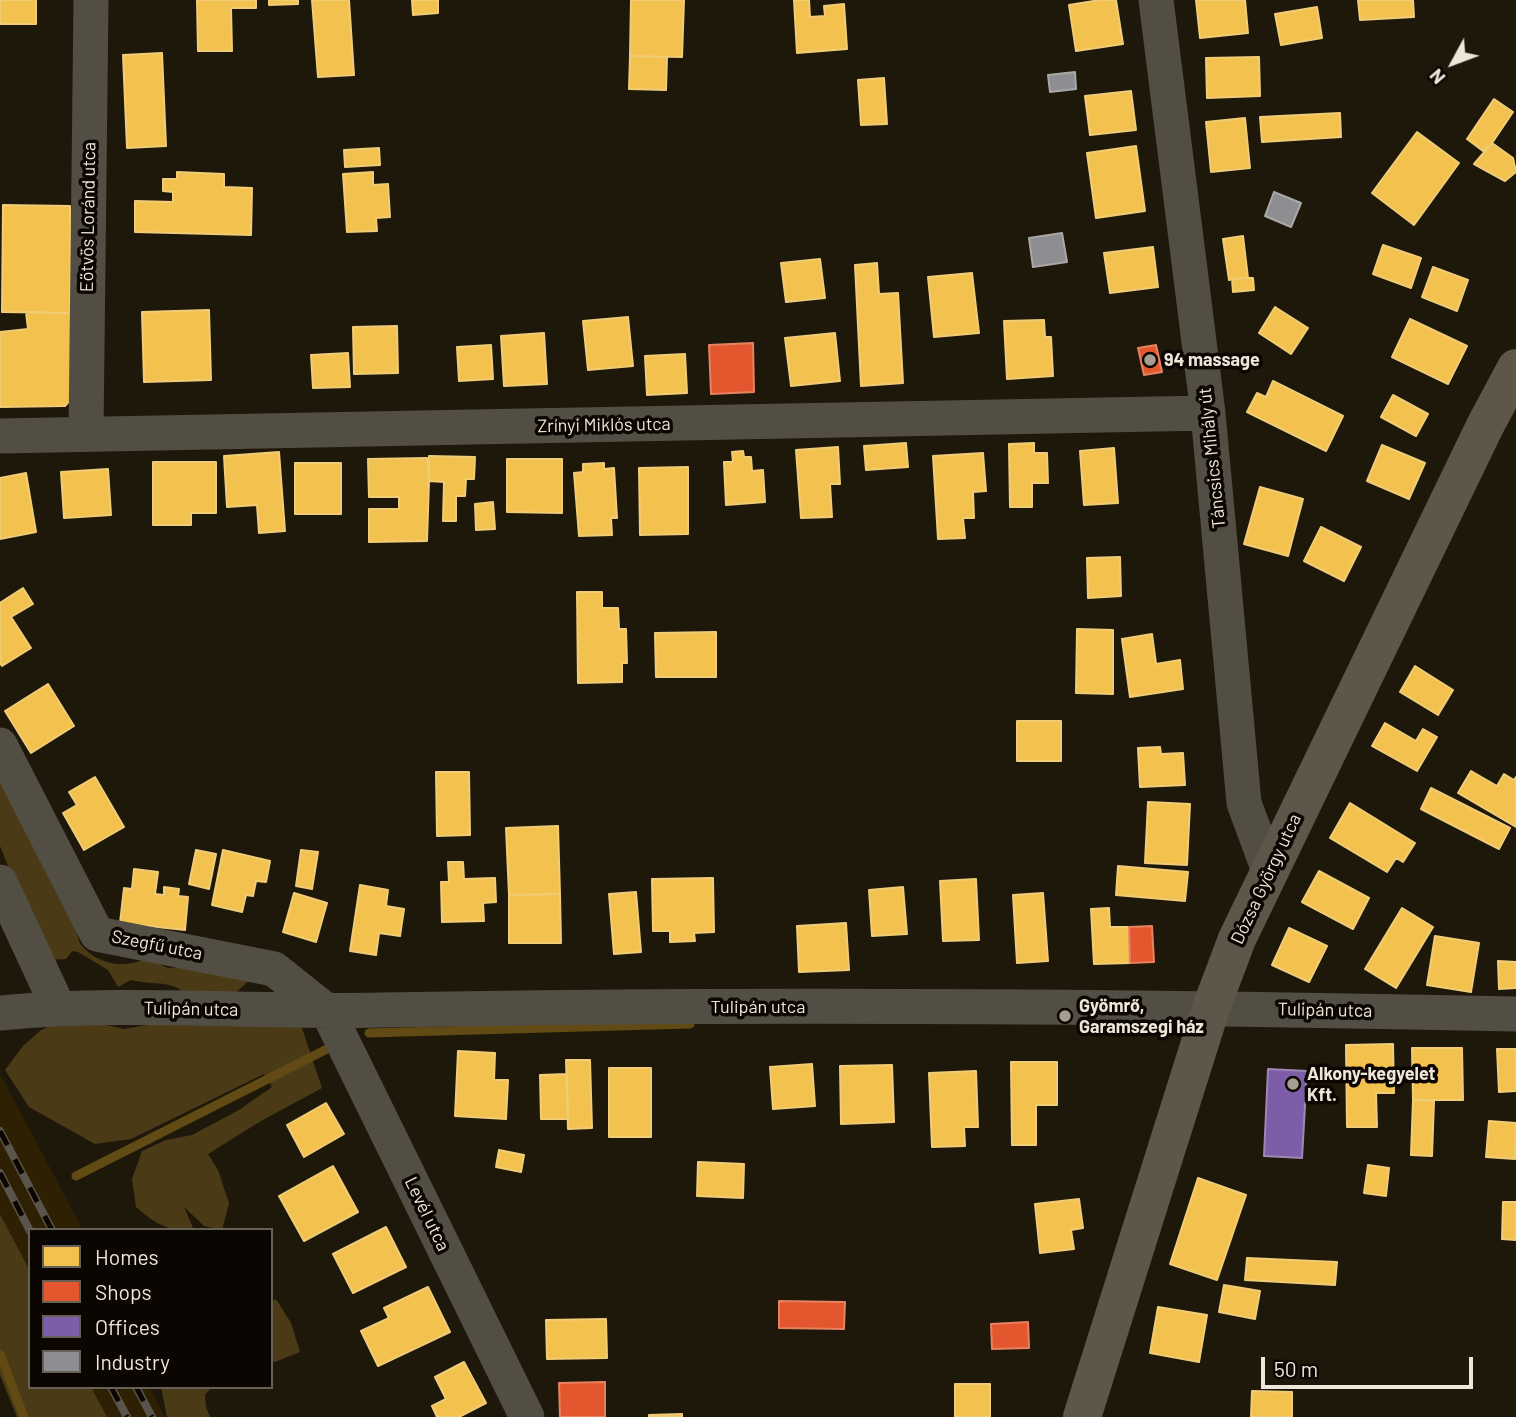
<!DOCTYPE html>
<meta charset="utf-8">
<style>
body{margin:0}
#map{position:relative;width:1516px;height:1417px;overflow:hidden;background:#1e180b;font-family:Barlow,sans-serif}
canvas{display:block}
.legend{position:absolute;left:28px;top:1228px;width:245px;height:161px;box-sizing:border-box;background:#0b0601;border:2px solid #666057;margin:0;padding:9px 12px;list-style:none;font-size:21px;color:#eee6d8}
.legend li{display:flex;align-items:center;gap:14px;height:35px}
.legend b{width:35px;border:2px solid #666057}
.north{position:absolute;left:1418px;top:28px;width:70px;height:70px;-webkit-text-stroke:5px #0b0601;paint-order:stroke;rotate:229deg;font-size:19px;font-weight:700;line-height:28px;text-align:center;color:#eee6d8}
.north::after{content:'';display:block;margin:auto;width:24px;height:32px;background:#eee6d8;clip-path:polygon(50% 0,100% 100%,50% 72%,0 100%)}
.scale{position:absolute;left:1261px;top:1357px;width:212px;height:32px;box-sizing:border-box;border:4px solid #eee6d8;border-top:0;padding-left:9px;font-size:21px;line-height:24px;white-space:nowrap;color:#eee6d8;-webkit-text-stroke:5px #0b0601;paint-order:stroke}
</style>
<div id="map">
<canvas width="1516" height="1417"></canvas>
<ul class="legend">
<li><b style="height:19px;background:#f2c14e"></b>Homes</li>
<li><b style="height:19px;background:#e4572e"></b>Shops</li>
<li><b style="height:19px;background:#7b5ea7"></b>Offices</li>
<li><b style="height:19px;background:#8d8d92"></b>Industry</li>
</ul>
<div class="north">N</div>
<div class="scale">50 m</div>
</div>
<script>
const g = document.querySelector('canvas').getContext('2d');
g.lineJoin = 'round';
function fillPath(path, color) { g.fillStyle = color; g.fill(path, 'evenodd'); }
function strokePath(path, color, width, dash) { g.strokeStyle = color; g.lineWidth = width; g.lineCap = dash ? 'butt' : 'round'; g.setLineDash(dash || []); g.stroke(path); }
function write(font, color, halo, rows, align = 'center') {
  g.font = font + ' Barlow,sans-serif'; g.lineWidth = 7; g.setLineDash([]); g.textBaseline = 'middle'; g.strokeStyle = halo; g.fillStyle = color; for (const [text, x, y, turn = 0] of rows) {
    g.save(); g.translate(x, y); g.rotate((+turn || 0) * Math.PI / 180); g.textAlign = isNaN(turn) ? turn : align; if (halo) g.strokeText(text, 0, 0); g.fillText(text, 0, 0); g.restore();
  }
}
const built = new Path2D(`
 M0,1074L83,1230H30V1271L0,1214Z
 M91,1387H149L165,1417H107Z`);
const green = new Path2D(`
 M0,779L76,930C78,935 79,943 82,946C97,964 126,970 146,958L168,968L205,966L251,979L232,996L196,1002C170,977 163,987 131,980L118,987L108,970L78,952L72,951L66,959L46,960L0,846Z
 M277,1003L302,1028L322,1088L261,1121L208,1154L218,1170L229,1203L222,1230L204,1226L184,1207L194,1230C165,1230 157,1225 136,1207L132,1179L142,1151L166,1140L192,1135L239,1110L272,1087L264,1074L131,1139L95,1144L29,1107L5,1070L23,1046L41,1030L71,1017L124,1029Z
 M0,1214L30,1271V1387H91L107,1417H17L0,1375Z
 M276,1299L291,1323L300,1352L275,1362H271V1302Z
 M161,1387H212L205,1395L206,1407L210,1417H167Z`);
const homes = new Path2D(`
 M0,0H36V24H0Z
 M197,0H256V8H231L232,51H198Z
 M269,0H298V4L269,5Z
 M312,0H349L354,75L318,77Z
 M412,0H438V13L413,15Z
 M631,0H684L682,57L630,56Z
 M794,0H809L810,17L825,16L824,6L844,4L847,49L797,53Z
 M1100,0H1116L1123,44L1076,51L1069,5Z
 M1196,0H1245L1248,33L1200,38Z
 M1358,0H1413L1414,17L1360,20Z
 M1317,7L1322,38L1281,45L1275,14Z
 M162,53L166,146L127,148L123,55Z
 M630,56L667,57L666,90L629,89Z
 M1259,57L1260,96L1207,98L1206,58Z
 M884,78L887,124L861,125L858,80Z
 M1131,91L1136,130L1090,135L1085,96Z
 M1494,99L1513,112L1492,143L1483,151L1467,139Z
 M1340,113L1341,137L1262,142L1260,117Z
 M1245,118L1250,168L1211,172L1206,122Z
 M1417,132L1459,163L1414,225L1372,193Z
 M1492,143L1513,158L1516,172L1505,181L1474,164Z
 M1136,146L1145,211L1096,218L1087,153Z
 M379,148L380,165L345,167L344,150Z
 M177,172L224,174V187L252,188L251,235L135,232V201L173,202V192L163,191V179H177Z
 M373,172V185L388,184L390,217L376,218L377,231L347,232L343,174Z
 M3,205L70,206V313L2,312Z
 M1243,236L1248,278L1229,280L1223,239Z
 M1383,245L1421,258L1411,288L1373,274Z
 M1153,247L1158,287L1110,293L1104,253Z
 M820,259L825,298L786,302L781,263Z
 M877,263L879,294L898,293L903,383L861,386L855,265Z
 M1433,267L1468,280L1457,311L1422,297Z
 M972,273L979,333L934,337L928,277Z
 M1248,278H1253L1254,290L1233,292L1232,279Z
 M1275,307L1308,328L1291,354L1259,333Z
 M209,310L211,380L144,382L142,312Z
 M26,312L70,313L75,394L65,406L0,407V332L28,329Z
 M628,317L633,366L588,370L583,321Z
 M1410,319L1467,346L1448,384L1392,357Z
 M1044,320L1045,337H1051L1053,376L1007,379L1004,321Z
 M397,326L398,373L354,374L353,327Z
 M544,333L547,384L504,386L501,336Z
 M835,333L840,381L791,386L785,338Z
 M491,345L493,379L459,381L457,347Z
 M348,353L350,387L313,388L311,355Z
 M685,354L687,393L647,395L645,356Z
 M1273,381L1343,416L1326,451L1247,412L1257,393L1266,397Z
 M1393,395L1428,414L1416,436L1381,417Z
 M906,443L908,467L866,470L864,446Z
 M1034,443V453H1047L1048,483H1032V507H1010L1009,444Z
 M1382,445L1425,463L1409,499L1367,481Z
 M838,447L840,484H830L832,517L801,518L796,450Z
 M1114,448L1118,503L1084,505L1080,451Z
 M743,451L744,457H751L752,471L763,470L765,502L726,505L724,462H733L732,452Z
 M279,452L285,531L259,533L257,505L227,507L224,456Z
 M983,453L986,491L973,492L974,518H963L965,538L938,539L933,456Z
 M429,456L475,457L474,479H466L465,496H456V521H443L444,482L429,481Z
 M427,458L429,481L427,541L369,542V509H399V497H369L368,459Z
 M507,459H562V513L507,512Z
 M153,462H216V513H191V525H153Z
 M295,463H341V514H295Z
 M604,463V469L614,468L617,518H611L612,535L579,536L574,473L583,472V464Z
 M688,467V534L640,535L639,468Z
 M108,469L111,515L64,518L61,472Z
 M26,473L36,532L0,539V478Z
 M1260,487L1303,499L1288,556L1244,544Z
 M493,502L495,529L476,530L475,504Z
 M1321,527L1361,547L1344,581L1304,561Z
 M1120,557L1121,596L1088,598L1087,558Z
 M23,588L33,604L11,617L31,648L2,666L0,663V603Z
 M577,592H602V608H618L619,629H626L627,663H622V682L578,683Z
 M1077,629L1113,630V694L1076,693Z
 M716,632V677H656L655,633Z
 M1152,634L1156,664L1180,660L1183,689L1130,697L1122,639Z
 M1415,666L1453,690L1438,715L1400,692Z
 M48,684L74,726L31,753L5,711Z
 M1017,721H1061V761H1017Z
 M1385,723L1416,741L1423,729L1437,737L1417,771L1372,746Z
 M1160,747L1161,754L1183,753L1185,785L1140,787L1138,748Z
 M1471,771L1497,786L1504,774L1514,780L1516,777V827L1458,793Z
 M436,772H469L470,835L437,836Z
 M95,777L124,827L84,850L63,813L77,805L69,792Z
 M1431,788L1510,828L1499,849L1421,809Z
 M1148,802L1190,804L1187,865L1145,863Z
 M1350,803L1415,843L1403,862L1396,858L1387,872L1330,838Z
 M558,826L560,894L509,895L506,828Z
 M196,850L216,854L209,889L189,884Z
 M223,850L270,861L266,882L256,881L253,896L246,895L242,912L212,905Z
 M301,850L318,852L312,889L296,886Z
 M448,862H463L464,879L495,878L496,902L483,903L484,921L442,922L441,882H449Z
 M1118,866L1188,872L1185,901L1116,895Z
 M134,869L158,872L155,894L164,895V887L179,889L178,896L188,897L185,930L120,923L124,888L132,889Z
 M1319,871L1369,898L1353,929L1302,902Z
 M713,878L714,932L694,933L695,941L670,942V931H653L652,879Z
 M976,879L979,940L943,941L940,881Z
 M360,885L388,890L386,906L404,909L400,936L379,933L376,955L350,951Z
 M903,887L907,934L872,936L869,890Z
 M636,892L641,952L614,954L609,894Z
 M294,893L327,903L316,942L283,932Z
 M1043,893L1048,961L1017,963L1013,895Z
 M560,894L561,943H509V895Z
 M1109,908L1110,927H1129L1130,963L1094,964L1091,909Z
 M1402,908L1433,927L1396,988L1365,969Z
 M846,923L849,970L799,972L797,926Z
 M1289,928L1327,946L1309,982L1272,965Z
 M1435,936L1479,943L1471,992L1427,985Z
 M1498,961L1516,962V988L1499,989Z
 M1393,1044L1394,1093H1376L1377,1127H1347L1346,1045Z
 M1412,1048H1462L1463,1100H1413Z
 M1497,1049H1516V1091L1499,1092Z
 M458,1051L495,1053L494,1080H508L506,1119L455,1116Z
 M566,1060H590L592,1128L568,1129Z
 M1011,1062H1057V1105H1036V1145H1012Z
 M812,1064L815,1106L773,1109L770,1067Z
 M892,1065L894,1122L841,1124L840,1066Z
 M609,1068H651V1137H609Z
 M976,1071L978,1127H964L965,1146L932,1147L929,1073Z
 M567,1074L568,1119H541L540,1075Z
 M1413,1100L1434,1101L1432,1156L1411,1155Z
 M326,1103L344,1134L304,1157L287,1125Z
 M1489,1121L1516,1123L1515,1159L1486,1157Z
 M499,1150L524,1155L521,1172L496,1167Z
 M698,1162L744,1164L743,1198L697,1196Z
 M1368,1165L1389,1168L1386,1196L1364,1193Z
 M333,1166L358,1212L304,1241L279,1196Z
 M1198,1178L1246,1195L1217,1280L1170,1264Z
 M1079,1199L1083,1228L1071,1230L1074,1249L1040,1253L1035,1204Z
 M1503,1202H1516V1240L1502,1239Z
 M386,1227L406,1267L353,1293L333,1254Z
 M1247,1258L1337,1262L1335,1285L1245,1280Z
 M1224,1285L1260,1291L1255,1319L1219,1312Z
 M428,1287L450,1332L378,1366L361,1331L389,1318L384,1308Z
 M1158,1307L1207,1315L1199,1362L1150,1353Z
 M606,1319L607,1358L547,1359L546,1320Z
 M464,1362L486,1403L459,1417H437L432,1406L446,1399L435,1377Z
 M955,1384H990V1417H955Z
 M1252,1391L1292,1392V1417H1251Z
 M682,1414V1417H649V1415Z`);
const shops = new Path2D(`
 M753,343L754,392L711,394L709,345Z
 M1156,345L1162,372L1144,375L1138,348Z
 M1152,926L1154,962L1130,963L1129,927Z
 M779,1301L845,1302L844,1329L779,1328Z
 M1028,1322L1029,1348L992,1349L991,1324Z
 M605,1382V1417H560L559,1383Z`);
const offices = new Path2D(`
 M1268,1069L1307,1071L1302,1158L1264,1156Z`);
const industry = new Path2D(`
 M1075,72L1076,89L1050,92L1048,75Z
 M1274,192L1301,203L1291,227L1265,216Z
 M1062,233L1067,262L1033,267L1029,238Z`);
const stream = new Path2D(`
 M369,1033L690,1024
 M76,1176L327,1049
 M0,1354L24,1417`);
const minor = new Path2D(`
 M1156,0L1208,413L1244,803L1269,871
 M86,434L91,0
 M0,436L1208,413
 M0,745L97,934L274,969L328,1012L527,1417
 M0,882L58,1007
 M0,1013C126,1001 254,1013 381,1010C759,1003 1138,1006 1516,1014`);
const major = new Path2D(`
 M1082,1417L1211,1008L1237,939L1485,426L1516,368`);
const rail = new Path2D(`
 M0,1131L52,1230
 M0,1173L30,1231
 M111,1387L127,1417
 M136,1387L152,1417`);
const markers = [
 [1150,360,7,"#a59e90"],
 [1065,1016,7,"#a59e90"],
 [1293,1084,7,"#a59e90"]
];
const streetNames = [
 ["Eötvös Loránd utca",88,217,-89],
 ["Zrínyi Miklós utca",604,425,-1],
 ["Táncsics Mihály út",1212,458,-96],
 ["Dózsa György utca",1266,879,-65],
 ["Szegfű utca",157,945,11],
 ["Tulipán utca",758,1007],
 ["Tulipán utca",191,1009,1],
 ["Tulipán utca",1325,1010,1],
 ["Levél utca",427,1214,64]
];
const poiNames = [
 ["94 massage",1164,360],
 ["Gyömrő,",1079,1006],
 ["Garamszegi ház",1079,1027],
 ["Alkony-kegyelet",1307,1074],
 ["Kft.",1307,1095]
];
fillPath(built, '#2e2103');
fillPath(green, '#4b3a16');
fillPath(homes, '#f2c14e');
strokePath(homes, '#f1cc77', 2);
fillPath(shops, '#e4572e');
strokePath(shops, '#e78261', 2);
fillPath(offices, '#7b5ea7');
strokePath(offices, '#9e87b6', 2);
fillPath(industry, '#8d8d92');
strokePath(industry, '#aaa8a7', 2);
strokePath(stream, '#614a13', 9);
strokePath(minor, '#534e44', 35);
strokePath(major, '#5e5749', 38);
strokePath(rail, '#5a554c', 8);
strokePath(rail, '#0b0601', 5, [16]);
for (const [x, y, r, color] of markers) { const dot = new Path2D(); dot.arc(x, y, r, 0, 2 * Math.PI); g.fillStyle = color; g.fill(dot); strokePath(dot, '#0b0601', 2.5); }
write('18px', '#eee6d8', '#0b0601', streetNames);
write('bold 18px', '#eee6d8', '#0b0601', poiNames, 'left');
</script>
